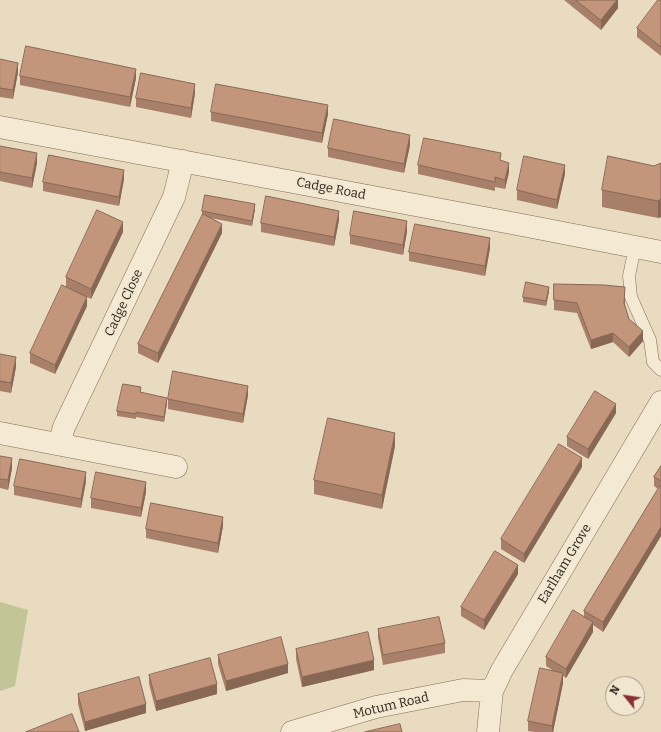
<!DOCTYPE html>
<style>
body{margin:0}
#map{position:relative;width:661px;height:732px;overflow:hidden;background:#e8dbc0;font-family:Bitter,serif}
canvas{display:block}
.north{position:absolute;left:605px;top:676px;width:40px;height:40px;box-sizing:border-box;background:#f1e6cf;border:1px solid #a49988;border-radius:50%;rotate:300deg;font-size:11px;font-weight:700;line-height:16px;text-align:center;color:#31261d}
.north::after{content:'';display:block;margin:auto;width:14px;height:18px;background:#893035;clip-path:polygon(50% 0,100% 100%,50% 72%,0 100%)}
</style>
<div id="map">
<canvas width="661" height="732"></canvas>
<div class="north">N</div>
</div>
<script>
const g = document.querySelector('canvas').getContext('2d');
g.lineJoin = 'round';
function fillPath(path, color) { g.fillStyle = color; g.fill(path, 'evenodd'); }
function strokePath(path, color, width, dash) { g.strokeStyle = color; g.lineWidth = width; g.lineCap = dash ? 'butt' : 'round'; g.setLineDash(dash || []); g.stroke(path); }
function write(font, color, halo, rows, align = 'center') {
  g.font = font + ' Bitter,serif'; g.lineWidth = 3.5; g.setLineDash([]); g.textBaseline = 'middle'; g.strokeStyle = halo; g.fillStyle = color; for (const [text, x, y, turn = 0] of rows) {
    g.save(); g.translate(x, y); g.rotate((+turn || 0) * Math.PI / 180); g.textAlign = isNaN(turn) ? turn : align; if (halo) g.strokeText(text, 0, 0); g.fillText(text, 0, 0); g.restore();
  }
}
const green = new Path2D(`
 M0,602L28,610L15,686L0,691Z`);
const service = new Path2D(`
 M635,247L629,276L631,297L650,340L653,362L661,370`);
const minor = new Path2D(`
 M0,127L522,225L661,252
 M0,433L176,467
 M59,444L64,427L174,197L183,161
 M292,732L376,707L463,690L492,691
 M488,732L492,691L502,670L661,402`);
const wall = new Path2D(`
 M564,0H618V8L601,30Z
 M661,0V56L637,37V28Z
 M0,59L18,72L13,99L0,97Z
 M20,76L136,78L130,107L20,85Z
 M195,93L191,118L136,107V98Z
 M211,112L328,114L322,143L211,121Z
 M410,145L404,173L328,157V148Z
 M0,146L37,163L32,188L0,181Z
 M501,161L509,172L505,189L495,187V191L418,174V165Z
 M661,163V217L658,218L602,207V190Z
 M565,174L557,209L517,200V190Z
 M124,179L119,206L43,191V182Z
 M255,209L252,226L210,218L222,233L158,363L138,353V344L202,216V211Z
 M339,220L334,246L261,232V223Z
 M407,231L403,255L350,244V235Z
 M123,232L91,299L87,297V306L55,374L30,363V353L66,287V277Z
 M490,248L485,276L409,261V252Z
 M549,291L546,306L523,302V297Z
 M625,297V305L629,319L643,341L629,357L613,342L591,349L577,313L554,310V300Z
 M0,354L16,367L11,393L0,391Z
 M141,393L167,403L164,422L136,417V419L117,416V411Z
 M248,395L243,423L168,409V399Z
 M616,413L588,459L567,446V437Z
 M395,446L382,509L314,494V480Z
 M0,456L12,468L8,490L0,488Z
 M661,466V536L603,632L593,625V632L566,678L563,676V683L553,732H535L528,731V721L555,672L546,666V657L584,617V611L658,489L654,486V477Z
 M582,467L524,563L501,549V539Z
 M86,481L81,508L14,495V486Z
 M146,492L141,517L91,508V498Z
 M223,526L218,553L146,538V529Z
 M518,574L484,630L461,616V607Z
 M378,629L445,643V653L383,665L378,638Z
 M296,649L374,670L302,687L296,659Z
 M218,655L288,673L226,691L218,664Z
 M149,675L217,694L156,711L149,684Z
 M78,694L146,713L85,731L78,704Z`);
const shadedWall = new Path2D(`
 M617,0H618V8L601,30V20Z
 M18,63V72L13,99V90Z
 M136,69V78L130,107V97Z
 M195,84V93L191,118V108Z
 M328,105V114L322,143V133Z
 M410,135V145L404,173V164Z
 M37,153V163L32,188V178Z
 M509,163V172L505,189V180Z
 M565,165V174L557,209V200Z
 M124,170V179L119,206V197Z
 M661,199V217L658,218V201Z
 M255,204V209L252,226V221Z
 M339,211V220L334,246V237Z
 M407,221V231L403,255V245Z
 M123,222V232L91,299V289Z
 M222,224V233L158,363V353Z
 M490,238V248L485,276V266Z
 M549,287V291L546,306V301Z
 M87,297V306L55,374V365Z
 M643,331V341L629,357V347Z
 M613,333V342L591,349V340Z
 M16,357V367L11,393V383Z
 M248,386V395L243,423V414Z
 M167,398V403L164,422V417Z
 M616,404V413L588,459V449Z
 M395,433V446L382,509V495Z
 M12,458V468L8,490V480Z
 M582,458V467L524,563V554Z
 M86,472V481L81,508V499Z
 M146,482V492L141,517V508Z
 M223,517V526L218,553V543Z
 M661,527V536L603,632V622Z
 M518,565V574L484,630V620Z
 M593,622V632L566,678V669Z
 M374,660V670L302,687V677Z
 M288,664V673L226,691V681Z
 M563,673V683L553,732H552V726Z
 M217,684V694L156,711V701Z
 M146,704V713L85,731V722Z`);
const building = new Path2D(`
 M576,0H617L601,20Z
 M658,0H661V47L637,28Z
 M26,46L136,69L130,97L20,76Z
 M0,59L18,63L13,90L0,88Z
 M141,73L195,84L191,108L136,98Z
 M216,84L328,105L322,133L211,112Z
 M334,119L410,135L404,164L328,148Z
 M424,138L501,153L500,160L509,163L505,180L495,177V182L418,165Z
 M0,146L37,153L32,178L0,172Z
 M49,155L124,170L119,197L43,182Z
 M524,156L565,165L557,200L517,190Z
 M608,156L654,166L661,163V199L658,201L602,190Z
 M205,195L255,204L252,221L202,211Z
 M266,196L339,211L334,237L261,223Z
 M97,210L123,222L91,289L66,277Z
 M354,211L407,221L403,245L350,235Z
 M203,214L222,224L158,353L138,344Z
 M415,224L490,238L485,266L409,252Z
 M526,282L549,287L546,301L523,297Z
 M554,284L604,285L625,287L624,303L629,319L643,331L629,347L613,333L591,340L577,303L554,300Z
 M62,285L87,297L55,365L30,353Z
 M0,354L16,357L11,383L0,381Z
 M173,371L248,386L243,414L168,399Z
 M123,384L141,387L140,392L167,398L164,417L136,412V414L117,411Z
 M595,391L616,404L588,449L567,437Z
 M328,418L395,433L382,495L314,480Z
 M559,444L582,458L524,554L501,539Z
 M0,456L12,458L8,480L0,479Z
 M20,459L86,472L81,499L14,486Z
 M661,466V481L654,477Z
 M96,472L146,482L141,508L91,498Z
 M660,486L661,487V527L603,622L584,611Z
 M151,503L223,517L218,543L146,529Z
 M495,551L518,565L484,620L461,607Z
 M573,610L593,622L566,669L546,657Z
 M439,617L445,643L383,655L378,629Z
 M368,632L374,660L302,677L296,649Z
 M281,637L288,664L226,681L218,655Z
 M210,658L217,684L156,701L149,675Z
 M540,668L563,673L552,726L528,721Z
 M139,677L146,704L85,722L78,694Z
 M72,714L79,732H26Z
 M400,724L402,732H365Z`);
const streetNames = [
 ["Cadge Road",331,189,11],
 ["Cadge Close",124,303,-65],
 ["Earlham Grove",565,564,-59],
 ["Motum Road",391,706,-13]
];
fillPath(green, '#c2c596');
strokePath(service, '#806c5a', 13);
strokePath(minor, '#806c5a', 23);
strokePath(service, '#f4e9d2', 12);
strokePath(minor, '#f4e9d2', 22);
fillPath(wall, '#a88069');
fillPath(shadedWall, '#886855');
fillPath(building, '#c3957a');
strokePath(building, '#886855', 1);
write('13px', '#31261d', '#f1e6cf', streetNames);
</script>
